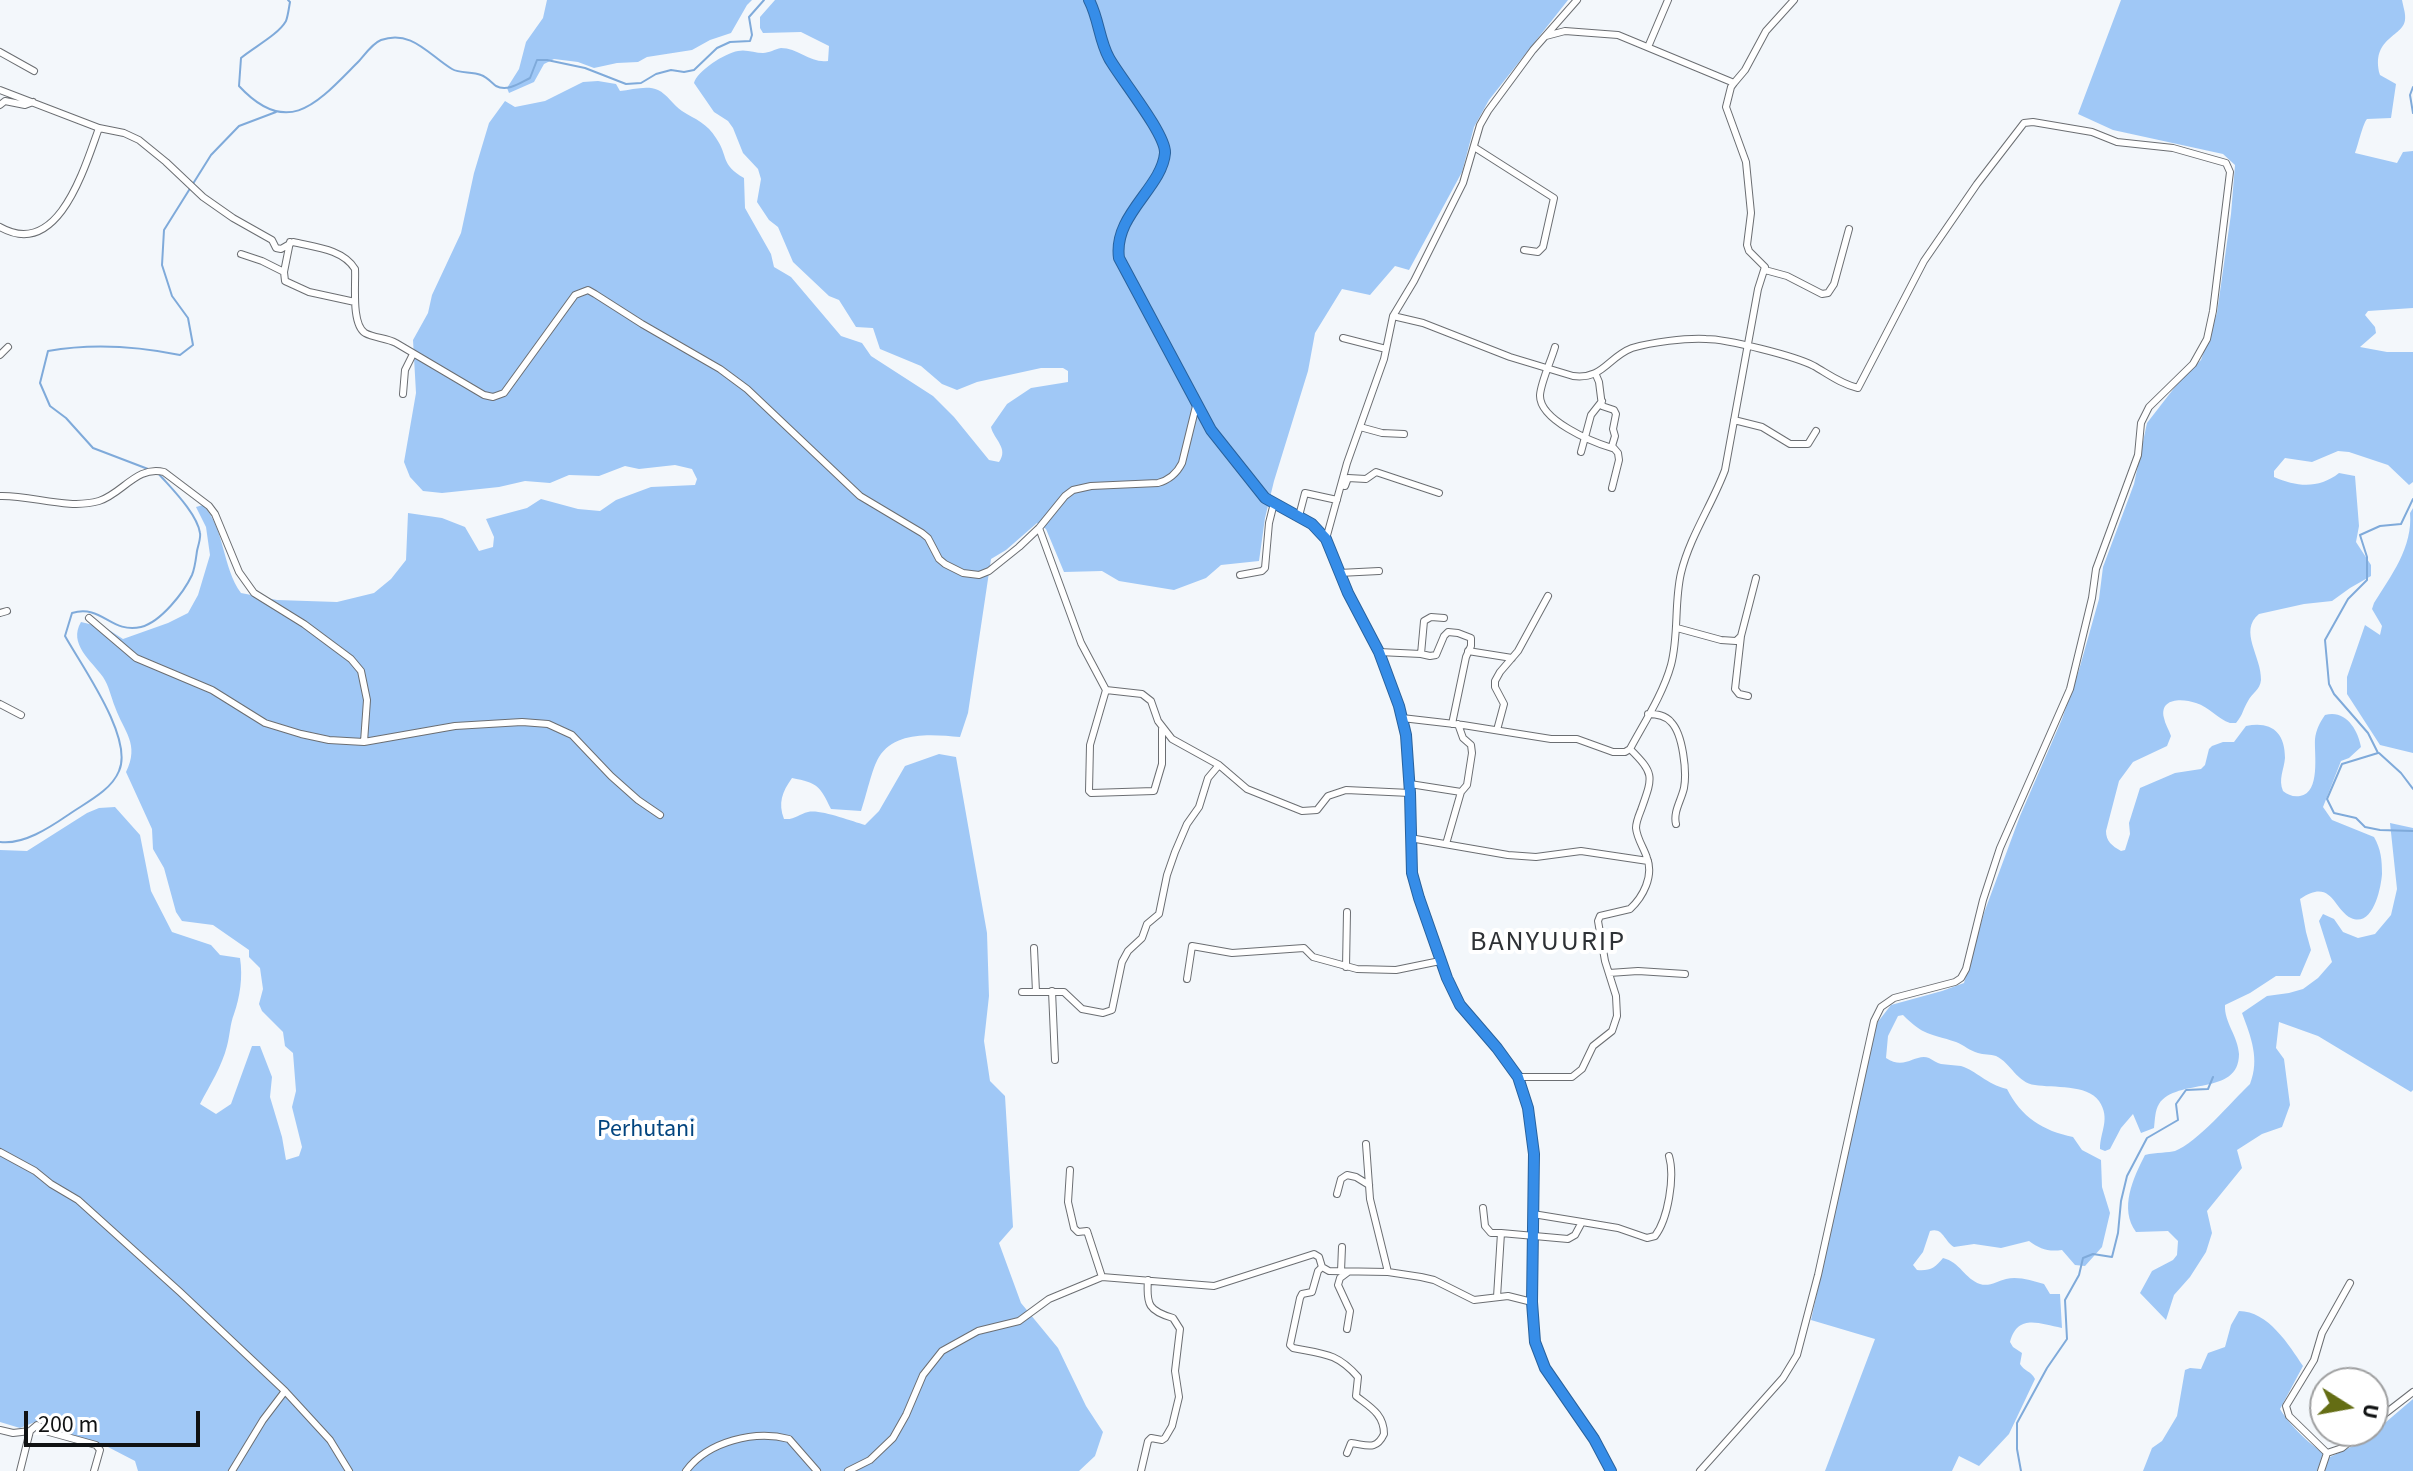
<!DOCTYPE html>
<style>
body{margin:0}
#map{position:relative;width:2413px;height:1471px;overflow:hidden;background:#f3f7fb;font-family:"Source Sans 3",sans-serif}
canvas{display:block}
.north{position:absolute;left:2309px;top:1367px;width:80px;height:80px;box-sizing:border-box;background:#fff;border:2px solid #9fa0a1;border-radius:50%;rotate:101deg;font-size:22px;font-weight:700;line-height:32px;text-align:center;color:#101213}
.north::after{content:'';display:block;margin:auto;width:28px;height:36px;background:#646d14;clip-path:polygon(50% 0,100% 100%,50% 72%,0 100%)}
.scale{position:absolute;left:24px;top:1411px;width:176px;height:36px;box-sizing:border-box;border:4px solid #101213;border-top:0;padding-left:10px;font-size:24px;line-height:28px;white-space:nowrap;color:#101213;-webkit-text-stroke:6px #fff;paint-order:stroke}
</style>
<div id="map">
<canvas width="2413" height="1471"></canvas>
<div class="north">U</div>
<div class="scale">200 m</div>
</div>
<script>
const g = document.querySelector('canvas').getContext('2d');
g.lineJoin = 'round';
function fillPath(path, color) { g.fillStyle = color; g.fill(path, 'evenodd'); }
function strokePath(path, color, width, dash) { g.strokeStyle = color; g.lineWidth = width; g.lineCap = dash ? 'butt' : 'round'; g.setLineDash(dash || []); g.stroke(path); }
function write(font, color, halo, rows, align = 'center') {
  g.font = font + ' "Source Sans 3",sans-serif'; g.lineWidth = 8; g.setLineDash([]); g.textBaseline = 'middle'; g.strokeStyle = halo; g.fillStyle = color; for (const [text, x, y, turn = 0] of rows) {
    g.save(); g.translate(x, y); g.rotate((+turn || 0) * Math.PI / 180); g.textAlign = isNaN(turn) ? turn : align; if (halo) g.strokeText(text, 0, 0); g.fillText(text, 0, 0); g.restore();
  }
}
const green = new Path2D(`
 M547,0H752L747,5L731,33L710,40L692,50L647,57L638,62L617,63L594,68L578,62L554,59L544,64L534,82L509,93L507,88L519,69L526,42L543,18Z
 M775,0H1568L1489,100L1474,127L1462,172L1409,270L1395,266L1370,295L1342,289L1315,333L1308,371L1274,481L1265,518L1259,561L1221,565L1206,578L1174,590L1119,581L1102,571L1064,572L1046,529L1037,523L1006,550L991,559L968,713L960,737C934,735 896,730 879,757C872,768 866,797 861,811L831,809C820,786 818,783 792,778C782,792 778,803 784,819C795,820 799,814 808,812C820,809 851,821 865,825L879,811L905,766L939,754L956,757L987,933L989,996L984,1041L990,1081L1005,1096L1013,1227L999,1243L1021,1303L1058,1348L1086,1406L1103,1432L1095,1456L1079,1471H138L135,1461L108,1447L58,1430L40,1420L20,1428L0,1422V850L27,851L87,813L99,808L115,807L140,835L151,891L172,932L211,945L220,955L240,958C243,977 240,997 234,1014C230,1024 230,1035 227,1046C222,1066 210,1085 200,1104L216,1114L231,1104L252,1046H260L272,1077L270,1097L282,1137L286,1160L299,1156L302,1147L292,1107L296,1091L293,1053L285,1046L283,1032L262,1011L259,1004L263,989L260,968L249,957V950L213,925L182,921L176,912L164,868L153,849L152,829L126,772C140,744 124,732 115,707C111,697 109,686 103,677C91,660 68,644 81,622L106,628L123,639L168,623L188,613L198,595L210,555L206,527L196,507L203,505C225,528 222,567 241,593L277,600L337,602L374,593L391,579L406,560L408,513L442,518L465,527L479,551L493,547L494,537L486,519L527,508L541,499L578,509L600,511L616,500L651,487L695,485L697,479L692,469L675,465L639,469L625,466L599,476L569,475L550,483L525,481L499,487L442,493L423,491L410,477L404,462L416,393L413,340L428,313L432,295L461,233L474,173L489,123L505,101L515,107L545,101L583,82L598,81L616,84L620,91C632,90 647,85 658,90C667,94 673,105 682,111C695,119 708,124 716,138C729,157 720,164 744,178L745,208L771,254L774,267L791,277L841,336L862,343L871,356L933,396L954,417L989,460L999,462C1009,448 994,440 991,427L1007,404L1031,388L1068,382V371L1063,368H1041L977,382L957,390L942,384L921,366L880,349L873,328L856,327L839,300L829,296L793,262L778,227L769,220L757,202L761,179L758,169L743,153L733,128L728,121L714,112L694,83C697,71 725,53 738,51C746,49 755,53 763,53C769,53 775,49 781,48C798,48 812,64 828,61L829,46L801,32L763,33L760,28V17Z
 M2121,0H2402C2403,6 2406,14 2405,20C2403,37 2370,38 2380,75L2396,84L2391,118L2367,119C2363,123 2358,145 2355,153L2397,163L2403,152L2413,151V308L2368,311L2365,315L2375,327L2376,333L2360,347L2387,352H2413V482L2409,485L2388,465L2349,452L2338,451L2312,462L2285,458L2274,471V477C2297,487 2319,489 2339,473L2355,476L2359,526L2356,542L2371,565V576L2350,588L2332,601L2304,604L2259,614C2238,631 2262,657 2261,680C2260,690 2252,693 2248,701C2243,709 2243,715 2236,723H2230C2218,719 2209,707 2196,703C2182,698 2159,698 2164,718C2165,724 2169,730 2171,736L2167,746L2133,762L2119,781L2106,831C2106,841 2112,846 2121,851L2125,850L2130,834L2129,823L2140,788L2175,773L2201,769L2205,765L2209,749L2212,746L2223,742H2234L2246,726C2270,721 2285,731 2285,758C2284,770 2278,779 2283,791C2288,795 2293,797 2300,796C2321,793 2314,753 2315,739C2316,730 2320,722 2325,715C2345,709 2358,729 2361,747L2349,758L2341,761L2323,807L2332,820L2374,837C2381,849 2382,860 2382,874C2381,888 2373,928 2351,918C2333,909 2332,877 2300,899L2306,932L2311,950L2300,976H2276L2250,993L2225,1005C2224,1022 2238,1036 2239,1054C2239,1097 2177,1077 2159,1104C2155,1110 2155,1120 2154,1128L2141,1133L2133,1114L2121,1128L2110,1149L2105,1151L2100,1149C2100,1131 2111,1119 2099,1101C2087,1084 2053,1088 2035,1085C2017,1083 2011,1063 1996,1056C1991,1054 1983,1055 1978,1053C1970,1051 1964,1045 1956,1042C1929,1033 1924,1036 1903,1015L1898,1016L1888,1036L1886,1058C1905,1071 1915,1053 1929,1058C1933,1060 1937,1063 1941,1064C1947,1065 1954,1065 1961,1066C1977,1071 1986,1084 2007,1089C2021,1117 2043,1131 2073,1137L2082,1150L2101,1160L2102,1187L2110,1213L2102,1247L2085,1266L2075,1265L2062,1250C2048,1252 2040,1249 2029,1241L2001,1248L1974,1244L1954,1247C1944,1241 1943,1227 1930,1231L1923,1252L1913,1265L1917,1270C1930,1271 1935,1268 1943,1258C1960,1262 1965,1279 1980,1284C1989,1287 1998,1281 2006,1279C2019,1276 2032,1281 2044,1284L2050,1294H2060L2062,1328C2039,1324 2018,1313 2010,1342L2013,1347L2022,1353L2020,1364C2024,1371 2031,1371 2035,1379L2009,1434L1979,1466L1959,1456L1952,1471H1825L1875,1339L1811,1320L1877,1023L1891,1005L1942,991L1964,983L1984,913L2020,816L2062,719L2079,670L2099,599L2103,567L2134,484L2147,423L2178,383L2201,360L2217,313L2231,214L2235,165L2223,154L2113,130L2078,114Z
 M2413,508V753L2380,745L2347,694V677L2365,625L2380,635L2382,626L2372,609L2374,603C2391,576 2413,547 2410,513Z
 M2390,823L2413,828V1090L2411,1092L2318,1036L2279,1022L2276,1048L2284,1059L2290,1105L2282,1127L2262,1134L2237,1150L2242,1168L2207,1211L2212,1233L2206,1252L2190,1277L2174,1295L2166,1320L2140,1293L2152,1271L2173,1260L2177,1255L2178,1241L2168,1231L2136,1232C2119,1209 2133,1178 2145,1155C2156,1152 2169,1153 2175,1151C2197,1143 2232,1101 2250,1084C2260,1059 2251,1037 2242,1013L2267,996L2289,993L2303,989L2318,978L2332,962L2319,921L2323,914L2334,919L2343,932L2358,938L2375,934L2391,915L2397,889Z
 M2239,1311C2268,1311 2289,1345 2303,1366L2280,1409C2291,1427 2312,1447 2330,1457L2365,1440L2413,1399V1471H2143L2152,1448L2162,1441L2177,1416L2185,1370L2190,1368L2201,1369L2208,1353L2225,1347L2231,1325Z`);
const stream = new Path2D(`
 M288,0L290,2C289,7 288,16 286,21C278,35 254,47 241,58L239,86C289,140 319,101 359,61C365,54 373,43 381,40C411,29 429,55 452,69C460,74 472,71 481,75C487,77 492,83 496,86C507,92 520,83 530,78L537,60H547L585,68L626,84L641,83L656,74L671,70L684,72L694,70L717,48L730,42L750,41L752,35L749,17L764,0
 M2413,87L2410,95L2413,113
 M148,469L93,448L66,418L50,406L40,383L48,351C93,343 136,346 180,355L193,345L188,318L172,296L162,265L164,230L211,155L239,126L276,112
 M2413,499L2401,524L2380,526L2360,535L2367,557V580L2348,599L2325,640L2329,684L2334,694L2368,733L2378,753L2342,764L2327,799L2334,813L2356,818L2365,827L2380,830L2413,831
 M2379,753L2401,773L2413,789
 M0,842C23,845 49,828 68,815C85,803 111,791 119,771C134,738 81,665 65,636L72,613C102,604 111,634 141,627C161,622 184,592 192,575C195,568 196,558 197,551C198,546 201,538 200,533C197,513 170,487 158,473
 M2021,1471L2017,1449V1423L2047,1368L2067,1339L2065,1300L2079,1275L2083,1258L2093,1254L2112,1257L2118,1233L2121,1201L2127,1176L2147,1138L2178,1120L2176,1104L2186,1090L2208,1089L2213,1077`);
const street = new Path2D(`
 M1648,47L1668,0
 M0,52L34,71
 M1734,83L1745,70L1766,31L1794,0
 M0,90L99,128L124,133L139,140L166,162L203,197L233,218L272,240L276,248L281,249L293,242C314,247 343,249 355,269C356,283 351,324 365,333C374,338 387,338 396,343L484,395L493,397L504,393L575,295L588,290L595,294L642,324L720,369L747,389L860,496L922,533L928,538L939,559L945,564L963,573L979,575L989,571L1019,547L1039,528L1065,496L1073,490L1091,486L1158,483C1169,480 1177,473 1182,463L1196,406
 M0,105L5,101L25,105L33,102
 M1474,147L1554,198L1543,247L1538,252L1524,250
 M0,227C58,260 84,169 99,128
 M290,242L284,272L285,281L309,292L355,302
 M241,254L262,261L284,272
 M1765,270L1787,276L1822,294L1828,293L1834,284L1849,229
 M1393,316L1423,323L1510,357L1573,376C1603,380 1608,357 1632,348C1652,342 1685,338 1706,339C1727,339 1795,356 1814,366C1828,374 1841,384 1858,388L1924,261L1977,184L2024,123L2033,122L2092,132L2117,142L2173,148L2226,163L2230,172L2213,311L2207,339L2193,364L2149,407L2141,423L2138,455L2096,569L2092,598L2070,689L2000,848L1983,900L1966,969L1961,978L1955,982L1894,998L1881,1007L1874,1021L1818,1275L1797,1355L1783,1378L1700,1471
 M1343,338L1386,349
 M1555,347C1551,361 1541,382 1540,395C1539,420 1592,442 1612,448
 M0,355L8,347
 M1596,375L1599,382L1602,406L1614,410L1616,414L1613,429L1615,436L1612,446L1618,453L1619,460L1612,488
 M403,394L405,370L413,354
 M1734,420L1762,427L1790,444H1808L1816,431
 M1360,427L1382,433L1404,434
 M1581,452L1591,415L1602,401
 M1341,485L1345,486L1348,478L1366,479L1376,472L1439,493
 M0,496C32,495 67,510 99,501C122,494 137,465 164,472L209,506L215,514L239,572L254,593L304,624L351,659L361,671L367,700L364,742
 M1299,516L1305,493L1337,500
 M1039,528L1081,643L1106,690L1142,694L1151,701L1158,721L1172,739L1219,765L1247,789L1302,811L1317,810L1328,796L1346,790L1410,793
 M1326,539L1347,463L1384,359L1393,316L1414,281L1463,183L1480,125L1488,111L1533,50L1577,0
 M1339,573L1379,571
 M1240,575L1262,571L1265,568L1269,523L1274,503
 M0,613L7,611
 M89,618L136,658L212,690L265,723L301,734L329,740L364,742L455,726L522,722L548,724L572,735L611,776L638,800L660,815
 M1677,628L1721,640L1736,641L1741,636L1756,578
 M1741,636L1735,689L1739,694L1748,696
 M1468,651L1512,658
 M1379,652L1421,654L1424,621L1431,617L1444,618
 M1421,654L1430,656L1436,655L1444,636L1448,632L1458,633L1471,638V646L1466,657L1452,724
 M1106,690L1090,745L1089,791L1091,793L1154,791L1162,764V729
 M0,704L21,715
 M1648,714C1657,714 1665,715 1671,722C1683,734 1687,772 1684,788C1681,801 1673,812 1676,824
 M1402,718L1463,725L1551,739H1577L1613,752H1625L1630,749C1644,723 1663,694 1671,665C1679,635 1674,603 1681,573C1690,536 1712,505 1725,470L1758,289L1765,267L1749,251L1747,245L1751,213L1746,162L1726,107L1731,87L1734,83L1618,35L1565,31L1546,36
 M1458,724L1463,738L1471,745L1472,753L1467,785L1461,792
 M1497,730L1504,704L1495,687V681L1500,672L1518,651L1548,596
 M1410,784L1461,792L1446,844
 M1410,838L1508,855L1536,857L1581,851L1648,861
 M1034,948L1036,992
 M1346,967L1347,912
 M1609,973L1638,971L1685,974
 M1187,979L1192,946L1232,953L1304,948L1313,957L1357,969L1396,970L1440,961
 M1052,991L1055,1060
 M1022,992H1064L1082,1009L1103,1013L1112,1010L1122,962L1128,951L1142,938L1147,924L1159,914L1167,875L1175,852L1187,824L1199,807L1208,778L1219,765
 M1518,1077H1572L1582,1069L1593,1046L1612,1031L1617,1016L1616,996L1605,961L1598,921L1600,916L1630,909C1643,897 1654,876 1647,858C1644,848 1637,839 1636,828C1636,822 1639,815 1641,810C1653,776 1655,774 1630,749
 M1366,1144L1370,1199L1388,1272
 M0,1152L35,1171L51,1184L78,1200L180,1292L285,1391L330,1440L349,1471
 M1070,1170L1068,1202L1074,1228L1078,1232L1087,1231L1102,1277
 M1337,1194L1341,1179L1347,1175L1356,1177L1369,1185
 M1483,1208L1485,1226L1491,1233H1501
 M1533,1214L1582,1222
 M1322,1267L1318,1271L1312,1292L1302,1294L1300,1298L1290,1345L1293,1348C1324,1354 1337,1353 1358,1377L1356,1396C1370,1407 1384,1414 1384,1434C1376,1451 1367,1445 1351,1443L1347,1453
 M1341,1271L1342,1247
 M1497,1297L1501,1233L1568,1239L1575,1235L1582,1222L1618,1228L1647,1238L1655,1236C1668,1219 1675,1177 1669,1156
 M1347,1329L1350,1311L1338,1285L1340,1278L1348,1272
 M2373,1423L2413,1392
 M0,1430L13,1433L30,1431
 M2327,1453L2342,1448L2363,1431
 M20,1471L30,1431L37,1425L49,1432L96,1445L100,1450L94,1471
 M232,1471L263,1420L285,1391
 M686,1471C708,1441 755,1430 789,1439L817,1471
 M848,1471L870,1460L893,1438L906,1415L923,1375L942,1351L978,1331L1019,1321L1049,1299L1102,1277L1214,1286L1314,1254L1319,1257L1322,1267L1329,1271L1388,1272L1421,1277L1434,1280L1474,1300L1508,1296L1532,1302
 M1141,1471L1148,1441L1151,1438L1162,1440L1165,1438L1172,1426L1179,1397L1175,1371L1180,1329L1173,1318C1149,1311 1146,1305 1148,1280
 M2321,1471L2327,1453L2289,1416L2286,1406L2314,1360L2322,1333L2350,1283`);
const highway = new Path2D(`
 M1089,0C1099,19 1099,40 1109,58C1120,78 1166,134 1165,153C1162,188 1113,215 1119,258L1211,430L1265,498L1312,524L1326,539L1348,593L1379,652L1399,706L1406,735L1410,793L1412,873L1419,898L1447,978L1460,1005L1497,1048L1518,1077L1528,1108L1534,1154L1532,1302L1535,1342L1545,1368L1594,1439L1611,1471`);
const parkNames = [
 ["Perhutani",646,1131]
];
const quarterNames = [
 ["BANYUURIP",1548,944]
];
fillPath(green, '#a0c8f6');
strokePath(stream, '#7faada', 2);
strokePath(street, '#6b6e72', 8);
strokePath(highway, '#29629d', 12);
strokePath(street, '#fff', 6);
strokePath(highway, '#368de8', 10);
write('24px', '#03457f', '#fff', parkNames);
g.letterSpacing = '2px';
write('28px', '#2e3135', '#fff', quarterNames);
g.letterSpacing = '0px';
</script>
